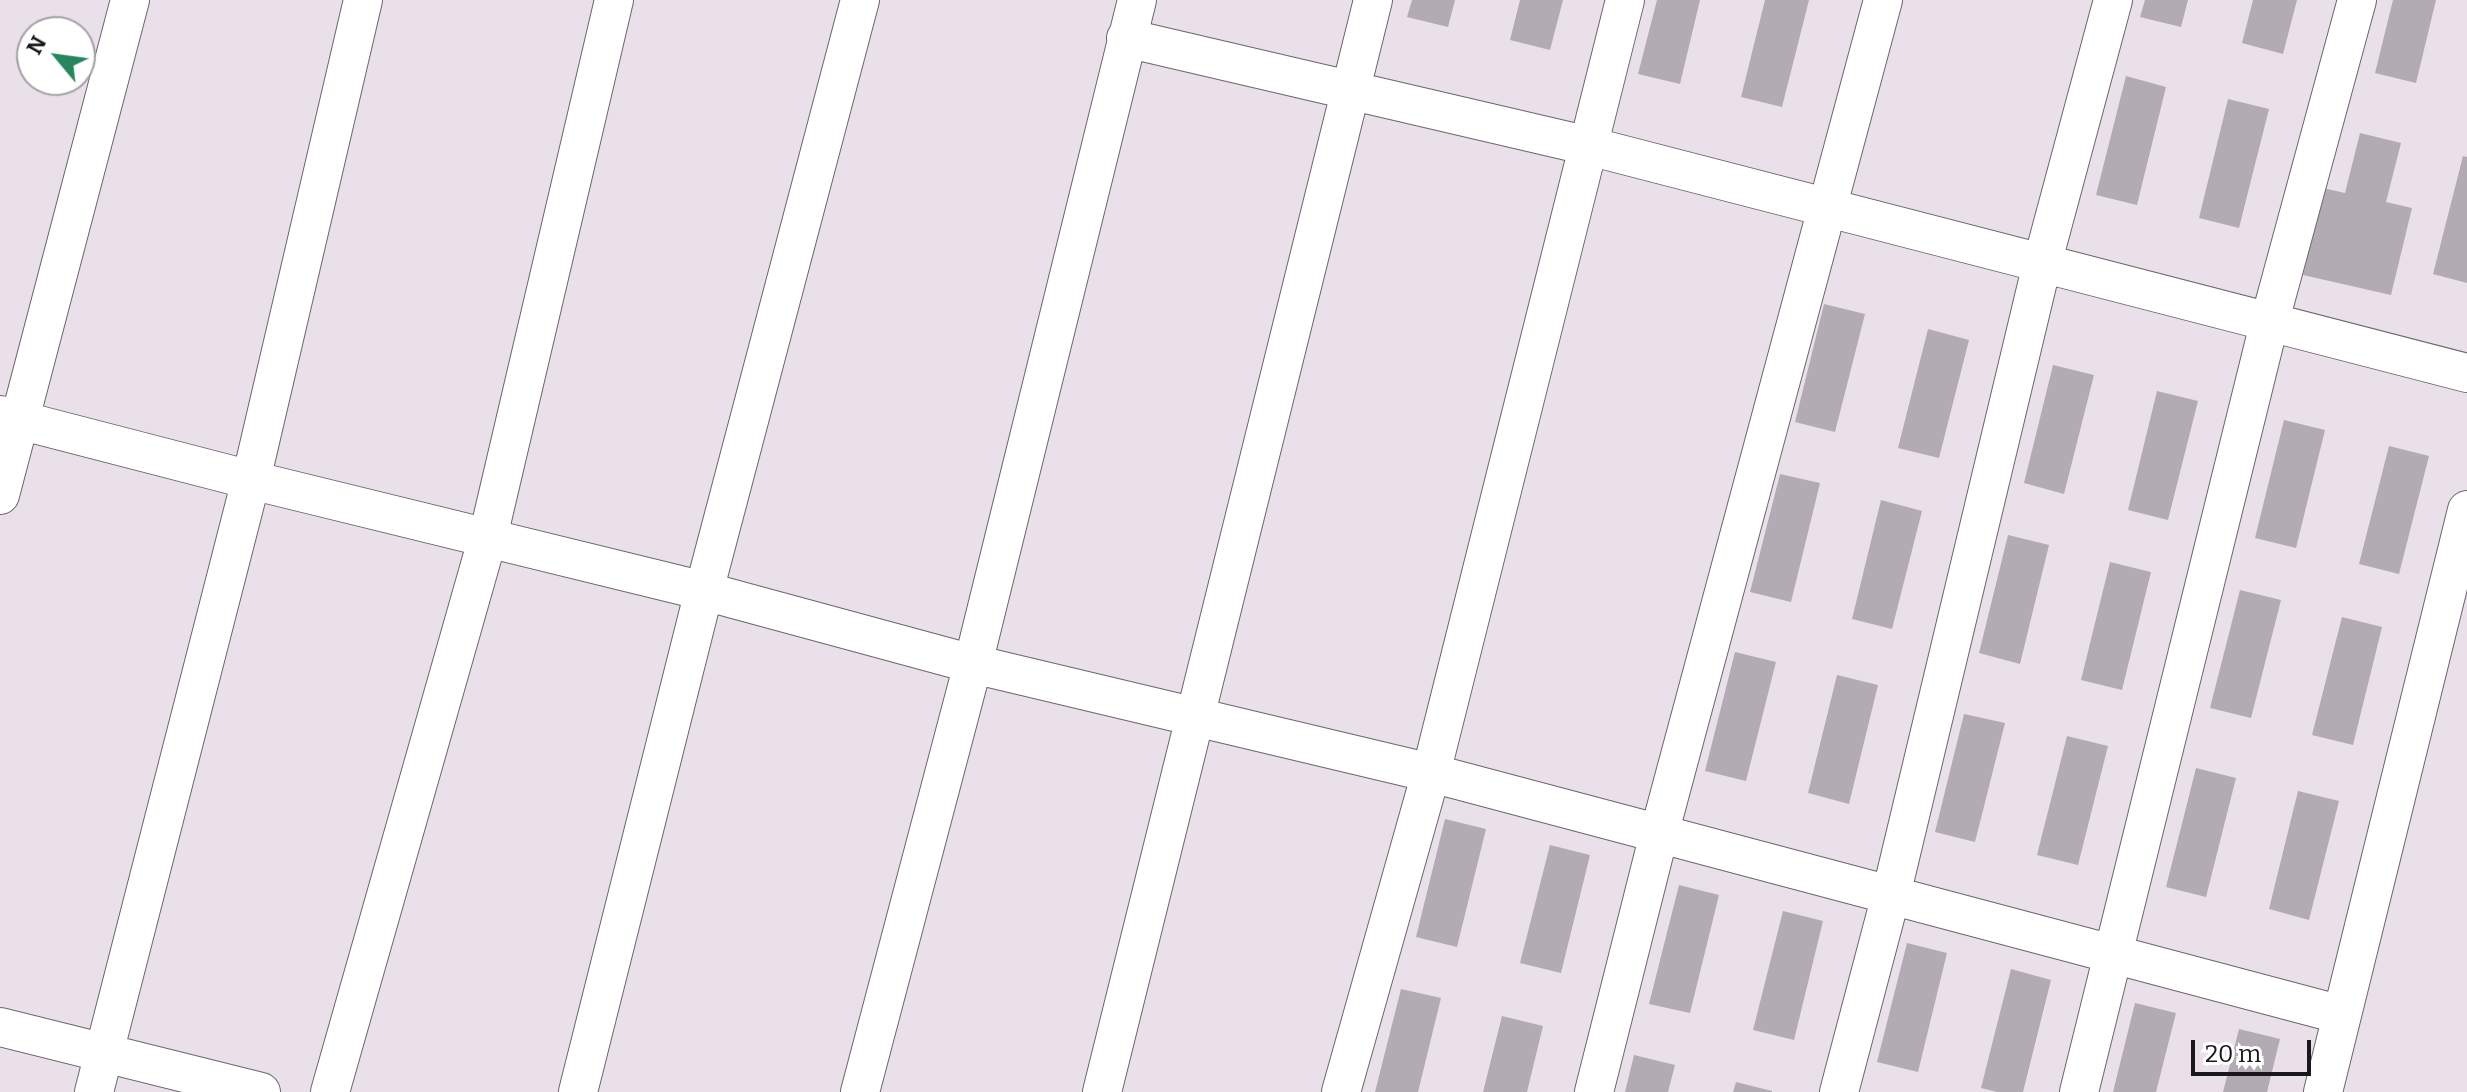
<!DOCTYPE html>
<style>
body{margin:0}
#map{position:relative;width:2467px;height:1092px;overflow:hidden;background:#e9e0e9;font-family:Bitter,serif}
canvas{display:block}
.north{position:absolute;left:16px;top:16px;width:80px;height:80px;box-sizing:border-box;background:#fff;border:2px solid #a4a3a4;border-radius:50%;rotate:299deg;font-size:22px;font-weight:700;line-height:32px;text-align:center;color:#1b181c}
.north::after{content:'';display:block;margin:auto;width:28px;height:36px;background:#27865e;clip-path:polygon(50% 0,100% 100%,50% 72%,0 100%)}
.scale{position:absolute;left:2191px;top:1040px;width:120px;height:36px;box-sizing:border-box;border:4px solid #1b181c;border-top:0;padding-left:10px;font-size:24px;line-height:28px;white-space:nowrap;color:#1b181c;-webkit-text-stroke:6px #fff;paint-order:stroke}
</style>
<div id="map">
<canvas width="2467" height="1092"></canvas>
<div class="north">N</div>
<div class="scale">20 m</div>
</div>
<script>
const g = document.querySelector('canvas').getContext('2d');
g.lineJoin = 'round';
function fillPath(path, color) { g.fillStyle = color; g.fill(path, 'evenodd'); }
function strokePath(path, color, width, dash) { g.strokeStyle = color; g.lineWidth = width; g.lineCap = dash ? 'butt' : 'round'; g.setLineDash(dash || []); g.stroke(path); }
const building = new Path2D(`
 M1412,0H1455L1448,27L1407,17Z
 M1520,0H1563L1550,50L1510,40Z
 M1657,0H1700L1680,84L1638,74Z
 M1765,0H1809L1782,107L1741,97Z
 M2145,0H2188L2181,27L2140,17Z
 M2253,0H2297L2283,54L2242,43Z
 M2393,0H2436L2416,83L2375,73Z
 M2126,76L2166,87L2137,205L2096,195Z
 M2228,99L2269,109L2239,228L2199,218Z
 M2360,133L2401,143L2386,202L2412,208L2391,295L2303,275L2323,188L2345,193Z
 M2463,156L2467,157V283L2433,274Z
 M1824,304L1865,314L1835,432L1795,422Z
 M1928,329L1969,340L1939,458L1898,448Z
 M2053,365L2094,375L2064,494L2024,483Z
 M2157,391L2198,401L2168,520L2128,510Z
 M2284,420L2325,430L2296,548L2255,538Z
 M2389,446L2429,456L2399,574L2359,564Z
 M1780,474L1820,483L1791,602L1750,592Z
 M1881,500L1922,511L1892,629L1852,619Z
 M2008,535L2049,545L2020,664L1979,653Z
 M2110,562L2151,572L2122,690L2081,680Z
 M2240,590L2281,600L2251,718L2210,708Z
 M2342,617L2382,627L2353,745L2312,735Z
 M1735,652L1776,662L1746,781L1705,771Z
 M1837,675L1878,685L1849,804L1808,793Z
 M1964,714L2005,723L1975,842L1935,832Z
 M2067,736L2108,746L2078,865L2037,855Z
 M2196,768L2236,778L2206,897L2166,887Z
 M2298,791L2339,801L2309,920L2269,909Z
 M1445,819L1486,829L1457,947L1416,937Z
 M1550,845L1590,855L1561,973L1520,963Z
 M1679,885L1719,895L1690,1013L1649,1004Z
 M1783,911L1823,921L1794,1040L1753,1030Z
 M1907,943L1947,953L1918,1072L1877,1062Z
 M2011,969L2051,980L2023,1092H1997L1981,1088Z
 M1401,989L1441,998L1418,1092H1375Z
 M2135,1003L2176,1013L2156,1092H2113Z
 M1502,1016L1543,1026L1527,1092H1483Z
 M2239,1029L2280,1039L2267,1092H2223Z
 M1634,1055L1675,1065L1668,1092H1625Z
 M1736,1082L1772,1091V1092H1733Z`);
const street = new Path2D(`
 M1126,38L1589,146L2467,373
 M0,415L251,480L704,591L973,664L1431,773L2342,1015
 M0,495L130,0
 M0,1027L261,1092
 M94,1092L251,480L363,0
 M330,1092L488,537L614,0
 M578,1092L704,591L860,0
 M860,1092L973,664L1137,0
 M1102,1092L1373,0
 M1341,1092L1431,773L1625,0
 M1594,1092L1659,834L1883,0
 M1839,1092L1891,895L2042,264L2113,0
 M2079,1092L2270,320L2357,0
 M2323,1092L2467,510`);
fillPath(building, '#b3abb4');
strokePath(street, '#6d656e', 40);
strokePath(street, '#fff', 38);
</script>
